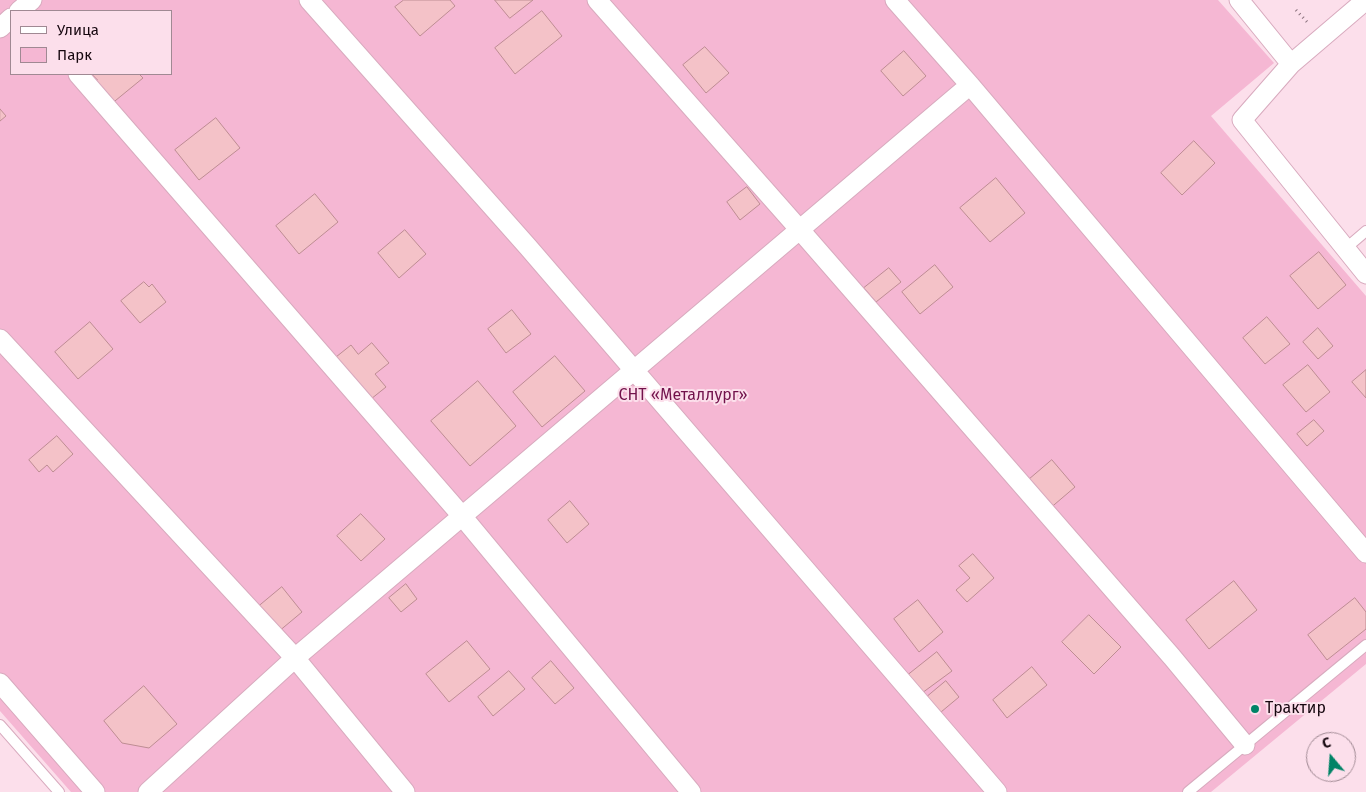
<!DOCTYPE html>
<meta charset="utf-8">
<style>
body{margin:0}
#map{position:relative;width:1366px;height:792px;overflow:hidden;background:#fcdfeb;font-family:"Fira Sans",sans-serif}
canvas{display:block}
.legend{position:absolute;left:10px;top:10px;width:162px;height:65px;box-sizing:border-box;background:#fcdfeb;border:1px solid #a08993;margin:0;padding:6px 9px;list-style:none;font-size:15px;color:#16070f}
.legend li{display:flex;align-items:center;gap:10px;height:25px}
.legend b{width:25px;border:1px solid #a08993}
.north{position:absolute;left:1306px;top:732px;width:50px;height:50px;box-sizing:border-box;background:#fcdfeb;border:1px solid #a08993;border-radius:50%;rotate:342deg;font-size:14px;font-weight:700;line-height:20px;text-align:center;color:#16070f}
.north::after{content:'';display:block;margin:auto;width:18px;height:22px;background:#008366;clip-path:polygon(50% 0,100% 100%,50% 72%,0 100%)}
</style>
<div id="map">
<canvas width="1366" height="792"></canvas>
<ul class="legend">
<li><b style="height:6px;background:#fff"></b>Улица</li>
<li><b style="height:14px;background:#f5b7d3"></b>Парк</li>
</ul>
<div class="north">С</div>
</div>
<script>
const g = document.querySelector('canvas').getContext('2d');
g.lineJoin = 'round';
function fillPath(path, color) { g.fillStyle = color; g.fill(path, 'evenodd'); }
function strokePath(path, color, width, dash) { g.strokeStyle = color; g.lineWidth = width; g.lineCap = dash ? 'butt' : 'round'; g.setLineDash(dash || []); g.stroke(path); }
function write(font, color, halo, rows, align = 'center') {
  g.font = font + ' "Fira Sans",sans-serif'; g.lineWidth = 4; g.setLineDash([]); g.textBaseline = 'middle'; g.strokeStyle = halo; g.fillStyle = color; for (const [text, x, y, turn = 0] of rows) {
    g.save(); g.translate(x, y); g.rotate((+turn || 0) * Math.PI / 180); g.textAlign = isNaN(turn) ? turn : align; if (halo) g.strokeText(text, 0, 0); g.fillText(text, 0, 0); g.restore();
  }
}
const green = new Path2D(`
 M0,0H1218L1274,63L1211,116L1366,296V664L1211,792H71L0,711ZM11,11H171V74H11Z`);
const building = new Path2D(`
 M404,0H450L455,6L420,36L395,7Z
 M495,0H533L510,18Z
 M542,11L562,36L515,74L495,48Z
 M705,47L729,73L706,93L683,65Z
 M904,51L926,76L903,96L881,71Z
 M92,74H139L143,78L110,105L92,84L97,80Z
 M0,109L6,116L0,121Z
 M216,118L240,148L199,180L175,150Z
 M1194,141L1215,163L1182,195L1161,173Z
 M996,178L1025,213L990,242L960,208Z
 M747,187L760,204L740,220L727,202Z
 M315,194L338,222L299,254L276,226Z
 M405,230L426,254L399,278L378,253Z
 M1319,252L1346,285L1318,309L1290,276Z
 M935,265L953,287L920,314L902,292Z
 M889,268L901,282L876,302L864,288Z
 M144,282L149,287L152,284L166,302L140,323L121,301Z
 M512,310L531,334L506,353L488,329Z
 M1267,317L1290,344L1265,364L1243,338Z
 M90,322L113,349L78,379L55,352Z
 M1318,328L1333,346L1318,359L1303,342Z
 M372,343L389,363L375,374L386,387L371,399L336,357L351,345L358,354Z
 M555,356L585,391L542,427L513,392Z
 M1308,365L1330,392L1306,412L1283,385Z
 M1366,370V398L1352,382Z
 M478,381L516,426L470,466L431,421Z
 M1314,420L1324,431L1307,446L1297,434Z
 M57,436L73,454L53,472L47,465L39,472L29,460Z
 M1052,460L1075,487L1048,510L1025,483Z
 M570,501L589,524L567,543L548,520Z
 M361,514L385,539L361,561L337,536Z
 M973,554L994,578L967,602L956,590L970,578L959,566Z
 M1234,581L1257,610L1209,649L1186,620Z
 M406,584L417,599L401,612L389,598Z
 M282,587L302,612L278,632L258,607Z
 M1355,598L1366,612V629L1327,660L1308,635Z
 M918,600L943,632L919,652L894,619Z
 M1089,615L1121,647L1094,674L1062,642Z
 M467,641L490,669L449,702L426,674Z
 M937,652L952,671L922,693L908,675Z
 M551,661L574,688L555,704L532,678Z
 M1032,667L1047,685L1007,718L993,700Z
 M509,671L525,689L493,716L478,697Z
 M946,681L959,697L935,717L922,701Z
 M144,686L177,724L149,748L122,743L104,721Z`);
const path = new Path2D(`
 M1296,10L1309,24`);
const lane = new Path2D(`
 M1345,249L1366,231
 M0,725L59,792
 M1188,792L1366,645`);
const street = new Path2D(`
 M309,0L528,247L997,792
 M597,0L800,230L1172,657L1245,745
 M895,0L970,85L1366,553
 M1239,0L1291,64
 M1366,0L1291,64L1242,120L1366,274
 M19,11L32,0
 M0,28L11,18
 M78,74L462,516L691,792
 M0,339L295,658L405,792
 M0,683L95,792
 M148,792L295,658L970,85`);
const markers = [
 [1255,709,5,"#008366"]
];
const parkNames = [
 ["СНТ «Металлург»",683,396]
];
const poiNames = [
 ["Трактир",1265,709]
];
fillPath(green, '#f5b7d3');
fillPath(building, '#f4c2c8');
strokePath(building, '#be8d93', 1);
strokePath(lane, '#d8aabe', 12);
strokePath(street, '#d8aabe', 21);
strokePath(path, '#8b747e', 3, [1, 4]);
strokePath(lane, '#fff', 10);
strokePath(street, '#fff', 19);
for (const [x, y, r, color] of markers) { const dot = new Path2D(); dot.arc(x, y, r, 0, 2 * Math.PI); g.fillStyle = color; g.fill(dot); strokePath(dot, '#fcdfeb', 2); }
write('16px', '#72124b', '#fcdfeb', parkNames);
write('16px', '#16070f', '#fcdfeb', poiNames, 'left');
</script>
